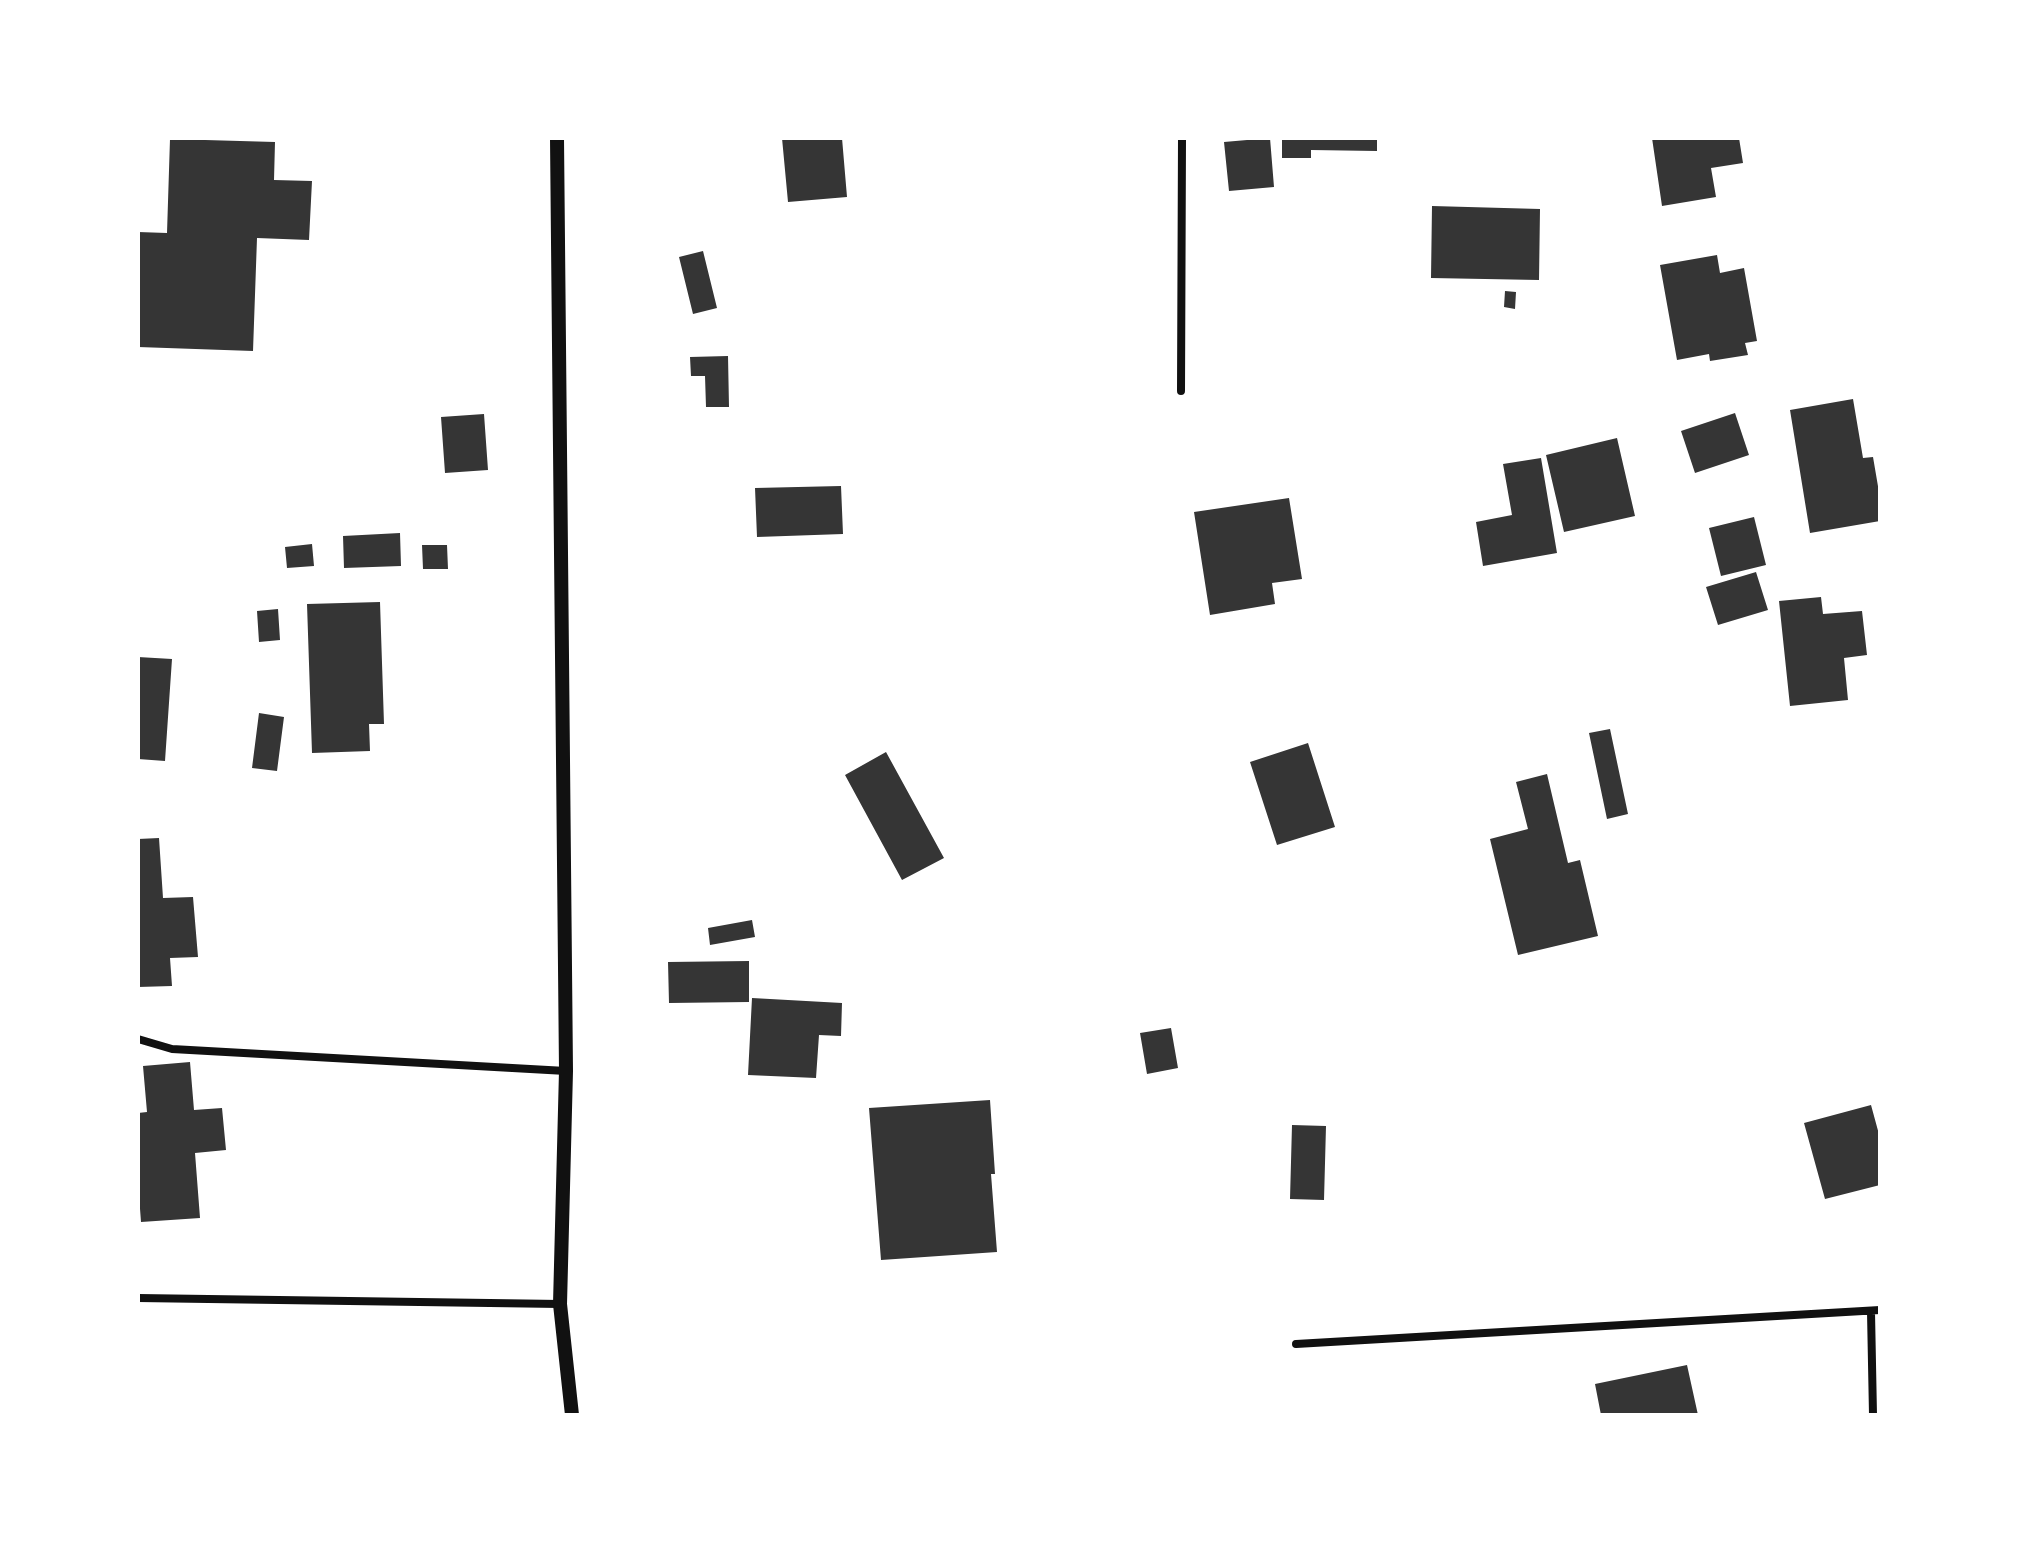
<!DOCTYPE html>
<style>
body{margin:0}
#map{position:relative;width:2018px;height:1553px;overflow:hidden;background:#fff;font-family:Barlow,sans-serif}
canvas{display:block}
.frame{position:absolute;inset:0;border:140px solid #fff;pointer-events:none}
</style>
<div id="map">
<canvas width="2018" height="1553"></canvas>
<div class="frame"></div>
</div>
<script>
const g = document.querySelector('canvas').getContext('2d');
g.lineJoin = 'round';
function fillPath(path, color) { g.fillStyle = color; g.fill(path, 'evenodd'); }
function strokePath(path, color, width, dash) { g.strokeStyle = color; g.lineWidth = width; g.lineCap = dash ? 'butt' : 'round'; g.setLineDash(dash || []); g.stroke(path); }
const building = new Path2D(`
 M782,138H842L847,197L788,202Z
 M1270,138L1274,187L1229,191L1224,142Z
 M1282,138H1377V151L1311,150V158H1282Z
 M1652,138H1739L1743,163L1711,168L1716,197L1662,206Z
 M170,139L275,142L274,180L312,181L309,240L257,238L253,351L138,347V232L167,233Z
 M1432,206L1540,209L1539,280L1431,278Z
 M703,251L717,308L693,314L679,257Z
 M1717,255L1720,273L1744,268L1757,341L1745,343L1748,355L1710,361L1709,354L1677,360L1660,265Z
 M1505,291L1516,292L1515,309L1504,307Z
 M728,356L729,407H706L705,376H691L690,357Z
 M1853,399L1863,458L1873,457L1880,498V521L1810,533L1790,410Z
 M1735,413L1749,455L1695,473L1681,431Z
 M484,414L488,470L445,473L441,417Z
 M1617,438L1635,516L1564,532L1546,455Z
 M1541,458L1557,553L1483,566L1476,522L1512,515L1503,464Z
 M841,486L843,534L757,537L755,488Z
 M1289,498L1302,579L1272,583L1275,604L1210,615L1194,512Z
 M1754,517L1766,565L1721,576L1709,528Z
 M400,533L401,566L344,568L343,536Z
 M312,544L314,566L287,568L285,547Z
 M422,545H447L448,569H423Z
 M1756,572L1768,610L1718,625L1706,587Z
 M1821,597L1823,614L1862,611L1867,655L1844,658L1848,700L1790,706L1779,601Z
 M380,602L384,724H369L370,751L312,753L307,604Z
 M278,609L280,640L259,642L257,611Z
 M138,657L172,659L165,761L138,759Z
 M259,713L284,717L277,771L252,768Z
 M1610,729L1628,814L1607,819L1589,733Z
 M1308,743L1335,827L1277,845L1250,762Z
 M886,752L944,858L902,880L845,775Z
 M1547,774L1568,863L1580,860L1598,936L1518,955L1490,839L1528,829L1516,782Z
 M159,838L163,898L193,897L198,957L170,958L172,986L138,987V839Z
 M752,920L755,937L710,945L708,928Z
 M749,961V1002L669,1003L668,962Z
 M752,998L842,1003L841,1036L819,1035L816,1078L748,1075Z
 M1171,1028L1178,1068L1147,1074L1140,1033Z
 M190,1062L194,1110L222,1108L226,1150L195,1153L200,1218L141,1222L138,1182V1113L147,1112L143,1066Z
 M990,1100L995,1174H991L997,1252L881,1260L869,1108Z
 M1871,1105L1880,1138V1185L1825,1199L1804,1123Z
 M1292,1125L1326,1126L1324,1200L1290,1199Z
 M1687,1365L1698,1415H1601L1595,1384Z`);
const minor = new Path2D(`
 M1181,391L1182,138
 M138,1039L172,1049L566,1071
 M138,1298L560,1304
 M1871,1312L1873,1415
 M1296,1344L1880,1310`);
const tertiary = new Path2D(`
 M557,138L566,1071L560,1304L572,1415`);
fillPath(building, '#353535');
strokePath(minor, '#111', 8);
strokePath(tertiary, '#111', 14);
</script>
